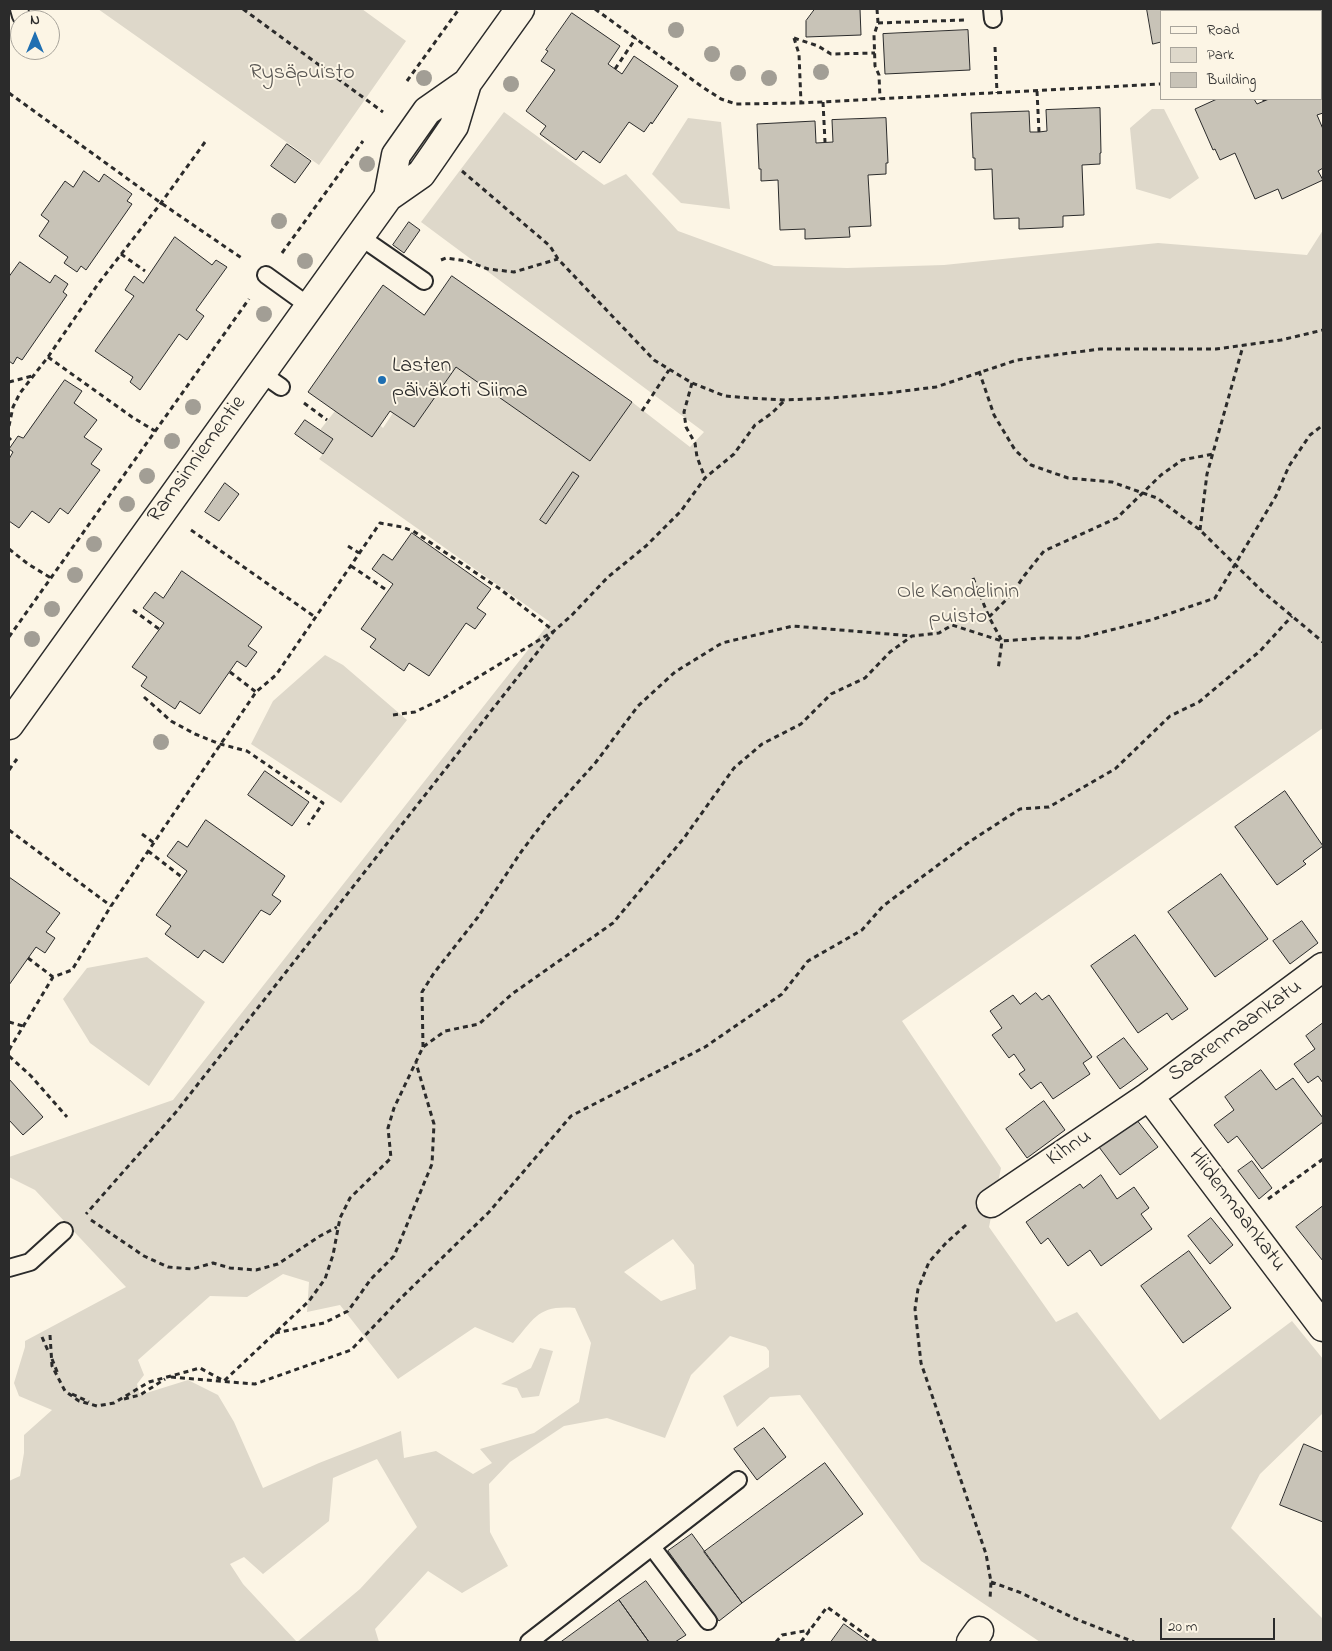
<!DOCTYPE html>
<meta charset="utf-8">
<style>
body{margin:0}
#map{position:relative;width:1332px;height:1651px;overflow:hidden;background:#fcf5e5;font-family:"Indie Flower",sans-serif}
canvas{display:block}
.frame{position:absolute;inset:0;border:10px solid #2b2b2b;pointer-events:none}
.legend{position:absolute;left:1160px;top:10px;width:162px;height:90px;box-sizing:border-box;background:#fcf5e5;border:1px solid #a8a49b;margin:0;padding:6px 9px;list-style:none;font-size:15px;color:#2b2b2b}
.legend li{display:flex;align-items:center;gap:10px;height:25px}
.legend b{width:25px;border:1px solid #a8a49b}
.north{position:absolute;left:10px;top:10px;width:50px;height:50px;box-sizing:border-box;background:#fcf5e5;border:1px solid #a8a49b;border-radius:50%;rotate:0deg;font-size:14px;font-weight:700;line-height:20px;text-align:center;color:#2b2b2b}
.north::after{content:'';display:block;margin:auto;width:18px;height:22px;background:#1f6fb2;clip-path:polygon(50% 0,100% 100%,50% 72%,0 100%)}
.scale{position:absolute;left:1160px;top:1618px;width:115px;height:22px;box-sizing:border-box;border:2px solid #2b2b2b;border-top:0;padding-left:6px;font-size:15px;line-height:18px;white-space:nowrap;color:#2b2b2b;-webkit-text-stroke:4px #fcf5e5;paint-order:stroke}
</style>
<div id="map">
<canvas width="1332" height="1651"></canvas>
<div class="frame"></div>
<ul class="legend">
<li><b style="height:6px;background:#fcf5e5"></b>Road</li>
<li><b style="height:14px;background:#ded8ca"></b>Park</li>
<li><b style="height:14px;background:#c8c3b7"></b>Building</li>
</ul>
<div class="north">N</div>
<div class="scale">20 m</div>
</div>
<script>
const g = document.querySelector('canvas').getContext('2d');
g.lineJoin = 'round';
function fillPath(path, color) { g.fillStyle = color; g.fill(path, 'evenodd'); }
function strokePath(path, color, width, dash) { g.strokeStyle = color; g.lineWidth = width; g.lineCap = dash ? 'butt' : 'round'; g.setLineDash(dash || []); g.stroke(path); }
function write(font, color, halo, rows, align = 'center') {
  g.font = font + ' "Indie Flower",sans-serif'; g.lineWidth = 4; g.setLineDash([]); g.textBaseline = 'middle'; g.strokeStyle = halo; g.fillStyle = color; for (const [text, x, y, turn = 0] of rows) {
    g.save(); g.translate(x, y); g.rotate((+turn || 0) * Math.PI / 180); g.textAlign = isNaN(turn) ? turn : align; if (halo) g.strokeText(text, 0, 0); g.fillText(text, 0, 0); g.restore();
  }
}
const green = new Path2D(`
 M98,9H362L406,41L319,165Z
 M1152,109H1164L1199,178L1170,199L1136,189L1130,128Z
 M504,112L604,185L626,174L678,231L774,266L847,268L944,265L1158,243L1307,255L1323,230V728L902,1021L1001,1168L989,1227L1056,1322L1077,1312L1160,1420L1292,1321L1323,1359V1413L1260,1474L1231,1528L1323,1619V1642H1040L921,1561L800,1395L770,1397L737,1427L723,1396L769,1367V1351L766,1347L730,1336L691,1375L665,1438L607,1418L564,1426L510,1462L489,1484L490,1532L508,1566L462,1593L428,1571L375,1629L379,1642H9V1481L20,1476L24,1453V1435L52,1410L19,1396L14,1383L25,1347V1341L126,1287L35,1190L9,1177V1157L173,1100L550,622L319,459L333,440L320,430L335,411L371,437L380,425L383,428L393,413L414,427L456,367L590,461L632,402L690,447L704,432L421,222ZM573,473L579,476L546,524L540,520ZM673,1239L694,1265L696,1289L661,1301L624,1272ZM283,1274L309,1282L307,1312L340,1305L398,1379L475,1327L513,1343C535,1318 538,1305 575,1308L591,1343L579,1402L534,1433L480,1449L492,1463L473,1474L436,1451L404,1458L401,1431L319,1463L263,1488L234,1422L218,1395L188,1380L140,1395L137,1384L144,1375L138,1360L210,1296L247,1297ZM377,1459L417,1527L360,1589L297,1642L243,1584L230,1564L244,1557L263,1574L329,1521L333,1478Z
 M688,118L721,122L730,209L681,203L652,174Z
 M325,655L343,665L407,720L341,803L251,744L273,701Z
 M147,957L205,1002L149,1086L90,1043L63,999L87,968Z
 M540,1348L553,1351L539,1396L522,1398L517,1388L501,1384L531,1368Z`);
const building = new Path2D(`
 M815,9H860L861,35L806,37V21Z
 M1147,9H1217V11H1161V42L1153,44Z
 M572,13L620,46L608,64L622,74L634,56L678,86L652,124L651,122L644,132L629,122L600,163L583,151L576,160L540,134L546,126L526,111L555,70L541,61L548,51L546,50Z
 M968,30L970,70L885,74L883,34Z
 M1321,75L1323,81V113L1317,115L1323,129V168L1318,171L1323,180L1282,199L1278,189L1255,199L1235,153L1220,160L1215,149L1213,150L1195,109L1217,99H1254L1257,104L1269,99H1321Z
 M1100,108L1101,153H1100V164L1082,165L1084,215L1063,216V227L1019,229V218L994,219L992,169L975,170V158H973L971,113L1029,111L1030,132H1039L1047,131L1046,110Z
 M886,118L888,163H886V174L868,175L871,226L849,227L850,237L805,239V229L780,230L778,180L761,181V169H759L757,124L815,121L816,143L833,142L832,120Z
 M287,144L311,161L295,183L271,166Z
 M84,171L99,182L104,174L132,194L127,201L132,204L86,270L81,266L77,272L64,263L68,257L39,236L49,221L41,215L65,181L73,187Z
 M409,222L420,230L404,253L393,245Z
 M175,237L212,265L216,260L227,267L196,310L204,316L187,340L179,334L140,390L130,382L133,377L95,351L134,296L125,290L134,276L143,283Z
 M20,262L50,283L55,275L68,284L63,292L67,295L22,360L17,357L13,364L9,361V277Z
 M452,276L632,402L590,461L456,367L414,427L390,411L372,437L308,392L383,285L424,315Z
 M65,380L82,391L74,403L97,420L84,437L102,449L91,464L100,470L68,514L60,508L49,523L32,511L19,528L9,521V459L13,452L9,449L18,436L23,438Z
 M305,420L333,439L323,454L295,434Z
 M573,472L579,476L546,524L540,520Z
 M225,483L239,494L219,521L205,512Z
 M412,533L491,589L477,608L486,614L475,629L466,623L429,676L409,663L404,671L370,647L376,639L361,629L393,584L372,569L383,554L392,560Z
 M182,571L262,627L248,646L257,652L246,667L237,661L200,714L180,701L175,709L141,686L147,677L132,667L164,623L143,608L155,592L163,598Z
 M265,771L309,802L292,826L248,795Z
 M1285,791L1323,846L1303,861L1306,864L1277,885L1235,827Z
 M206,820L285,876L272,895L281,901L270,915L261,910L223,963L204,950L198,958L165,934L171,926L156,915L187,871L167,856L178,841L187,847Z
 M1221,874L1268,939L1215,977L1168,912Z
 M9,877L60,913L46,932L55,938L45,953L36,947L9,985Z
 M1302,921L1318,943L1290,964L1273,941Z
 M1135,935L1188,1009L1172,1020L1167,1013L1138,1033L1091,966Z
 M1036,993L1042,1000L1049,995L1092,1057L1083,1063L1090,1074L1053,1099L1041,1082L1031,1089L1019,1074L1025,1070L1014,1054L1009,1058L992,1035L1002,1028L990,1011L1013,995L1020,1004Z
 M1323,1023V1083L1318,1076L1308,1083L1294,1064L1315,1049L1306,1036Z
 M1124,1038L1148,1069L1120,1089L1097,1057Z
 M1261,1070L1276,1090L1293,1078L1323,1118V1122L1262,1169L1237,1136L1228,1143L1214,1125L1234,1110L1225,1097Z
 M9,1079L43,1117L23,1135L9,1120Z
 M1044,1101L1065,1130L1027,1158L1006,1129Z
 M1136,1119L1158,1147L1120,1175L1099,1147Z
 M1252,1161L1272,1188L1259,1199L1238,1171Z
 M1101,1175L1117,1199L1134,1187L1149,1208L1141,1214L1152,1229L1101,1266L1090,1250L1068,1266L1048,1238L1041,1244L1026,1222L1080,1184L1083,1188Z
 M1323,1206V1261L1296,1227Z
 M1211,1218L1233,1245L1210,1264L1188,1236Z
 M1189,1251L1231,1308L1183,1343L1141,1286Z
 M764,1428L786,1457L757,1480L734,1449Z
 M1304,1444L1323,1452V1522L1280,1505Z
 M825,1463L863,1514L742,1603L704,1552Z
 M692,1534L742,1603L719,1621L668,1551Z
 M646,1581L686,1635L675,1642H649L619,1600Z
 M619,1600L649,1642H561Z
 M844,1624L869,1642H831Z`);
const path = new Path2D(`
 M243,9L383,112
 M595,9L701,86L721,99L736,104L801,103L1161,84
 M877,9L878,23L874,35L875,66L879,75L880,99
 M878,23L964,20
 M1321,36L1323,35
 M794,38L818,46L831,54L875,53
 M794,38L799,54L801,103
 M995,47L997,93
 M615,69L636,38
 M407,81L459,9
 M1037,91L1039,132
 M9,93L161,203L243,259
 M1264,99V101
 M823,102L825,142
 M462,171L550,246L558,259L654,360L692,383L725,396L750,398L785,400L831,398L888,393L936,387L1017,360L1100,349H1216L1281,340L1323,330
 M282,253L363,141
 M121,254L145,271
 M441,260L446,258L467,261L488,269L514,272L558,259
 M48,357L132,417L155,431
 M979,371L994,415L1015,450L1031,465L1068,478L1112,482L1157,498L1200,530L1263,592L1323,642
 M9,382L32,376
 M692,383L684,412L686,427L695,443L697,457L705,478
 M304,403L327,420
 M642,411L669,370
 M9,426L13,407L20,393L48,357L98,284L161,203L205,142
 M9,438L11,440
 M191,530L315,617
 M1200,530L1207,474L1243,346
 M348,546L359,553
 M9,549L28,564L51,578
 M351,566L388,591
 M973,578L989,617L1002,641L998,670
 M133,610L159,629
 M989,617L1011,595L1024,576L1044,551L1117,518L1161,475L1182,460L1213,454
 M9,637L249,299
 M230,672L256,692
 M144,697L171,721L195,734L220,744L247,751L323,803L308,825
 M393,715L415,712L442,699L554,631L571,616L608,577L646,546L681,511L705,478L734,454L755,425L772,413L785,400
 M9,770L17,759
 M9,830L111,906
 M142,834L154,843
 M148,851L183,878
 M28,958L53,977
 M9,1022L23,1026
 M423,1047L422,992L434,973L478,917L521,852L549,815L596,762L638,706L675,672L722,643L793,626L912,636
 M9,1050L53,977L72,970L111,906L256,692L276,675L380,523L402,527L413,531L500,589L554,631L176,1112L86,1214
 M9,1056L31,1076L67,1117
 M1268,1199L1323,1159
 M91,1220L144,1256L168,1267L192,1269L213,1263L230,1268L256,1270L278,1264L320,1236L337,1227
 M966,1225L947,1242L929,1262L918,1289L915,1309L921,1363L986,1554L991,1582L990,1599
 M275,1333L324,1323L348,1311L371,1279L394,1256L432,1164L434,1124L416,1063
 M50,1335L52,1366L65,1391L79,1401L97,1406L114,1403L149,1382L200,1368L224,1381L309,1301L325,1279L333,1255L340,1218L350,1198L391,1158L388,1128L394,1108L423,1047L445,1031L479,1024L512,994L613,923L684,838L734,768L762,744L801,724L831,694L865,678L890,652L912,636L939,633L952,625L1002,641L1042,638H1079L1151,620L1215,598L1276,496L1289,466L1310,435L1323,425
 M42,1337L49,1353
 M52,1359L58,1374
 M171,1377L255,1384L351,1350L400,1299L489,1212L571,1116L705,1047L782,994L808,961L862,930L883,906L969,842L1020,809L1049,807L1115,769L1170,716L1199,702L1260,651L1292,616
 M72,1394L89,1402
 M124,1399L140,1395L165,1379
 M991,1582L1019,1592L1076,1619L1134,1642
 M776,1642L782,1635L810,1630
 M801,1642L827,1607L876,1642`);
const lane = new Path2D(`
 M19,9L21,16
 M992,9L993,19
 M359,236L424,281
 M266,275L309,306
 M261,373L281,387
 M9,1268L30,1262L64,1231
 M652,1547L708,1621
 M529,1642L738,1480`);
const street = new Path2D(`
 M1149,1096L1323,1327
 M991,1203L1149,1096L1323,967
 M971,1642L979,1631`);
const secondary = new Path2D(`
 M388,197L396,155L427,111L467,83
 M9,725L388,197L421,174L437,151L454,126L467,83L520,9`);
const trees = [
 [676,30],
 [712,54],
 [821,72],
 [738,73],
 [424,78],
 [769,78],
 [511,84],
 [367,164],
 [279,221],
 [305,261],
 [264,314],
 [193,407],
 [172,441],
 [147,476],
 [127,504],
 [94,544],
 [75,575],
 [52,609],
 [32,639],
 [161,742]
];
const markers = [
 [382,380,5,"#1f6fb2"]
];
const parkNames = [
 ["Rysäpuisto",302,74],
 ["Ole Kandelinin",958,593],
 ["puisto",958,618]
];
const poiNames = [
 ["Lasten",392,367],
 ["päiväkoti Siima",392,392]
];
const streetNames = [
 ["Ramsinniementie",198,460,-54],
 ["Saarenmaankatu",1236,1032,-36],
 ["Kihnu",1070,1149,-34],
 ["Hiidenmaankatu",1236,1211,53]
];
fillPath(green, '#ded8ca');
fillPath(building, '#c8c3b7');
strokePath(building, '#2b2b2b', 1);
strokePath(lane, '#2b2b2b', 20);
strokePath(street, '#2b2b2b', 31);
strokePath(secondary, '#2b2b2b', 31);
strokePath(path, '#2b2b2b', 3, [5, 4]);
strokePath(lane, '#fcf5e5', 16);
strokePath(street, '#fcf5e5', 28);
strokePath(secondary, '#fcf5e5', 28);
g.fillStyle = '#a29e95';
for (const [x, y] of trees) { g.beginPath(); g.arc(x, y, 8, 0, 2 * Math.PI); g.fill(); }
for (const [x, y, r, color] of markers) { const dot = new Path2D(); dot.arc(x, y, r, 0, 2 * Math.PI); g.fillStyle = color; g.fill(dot); strokePath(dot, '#fcf5e5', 2); }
write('22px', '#585653', '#fcf5e5', parkNames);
write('22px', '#2b2b2b', '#fcf5e5', poiNames, 'left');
write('22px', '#2b2b2b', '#fcf5e5', streetNames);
</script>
